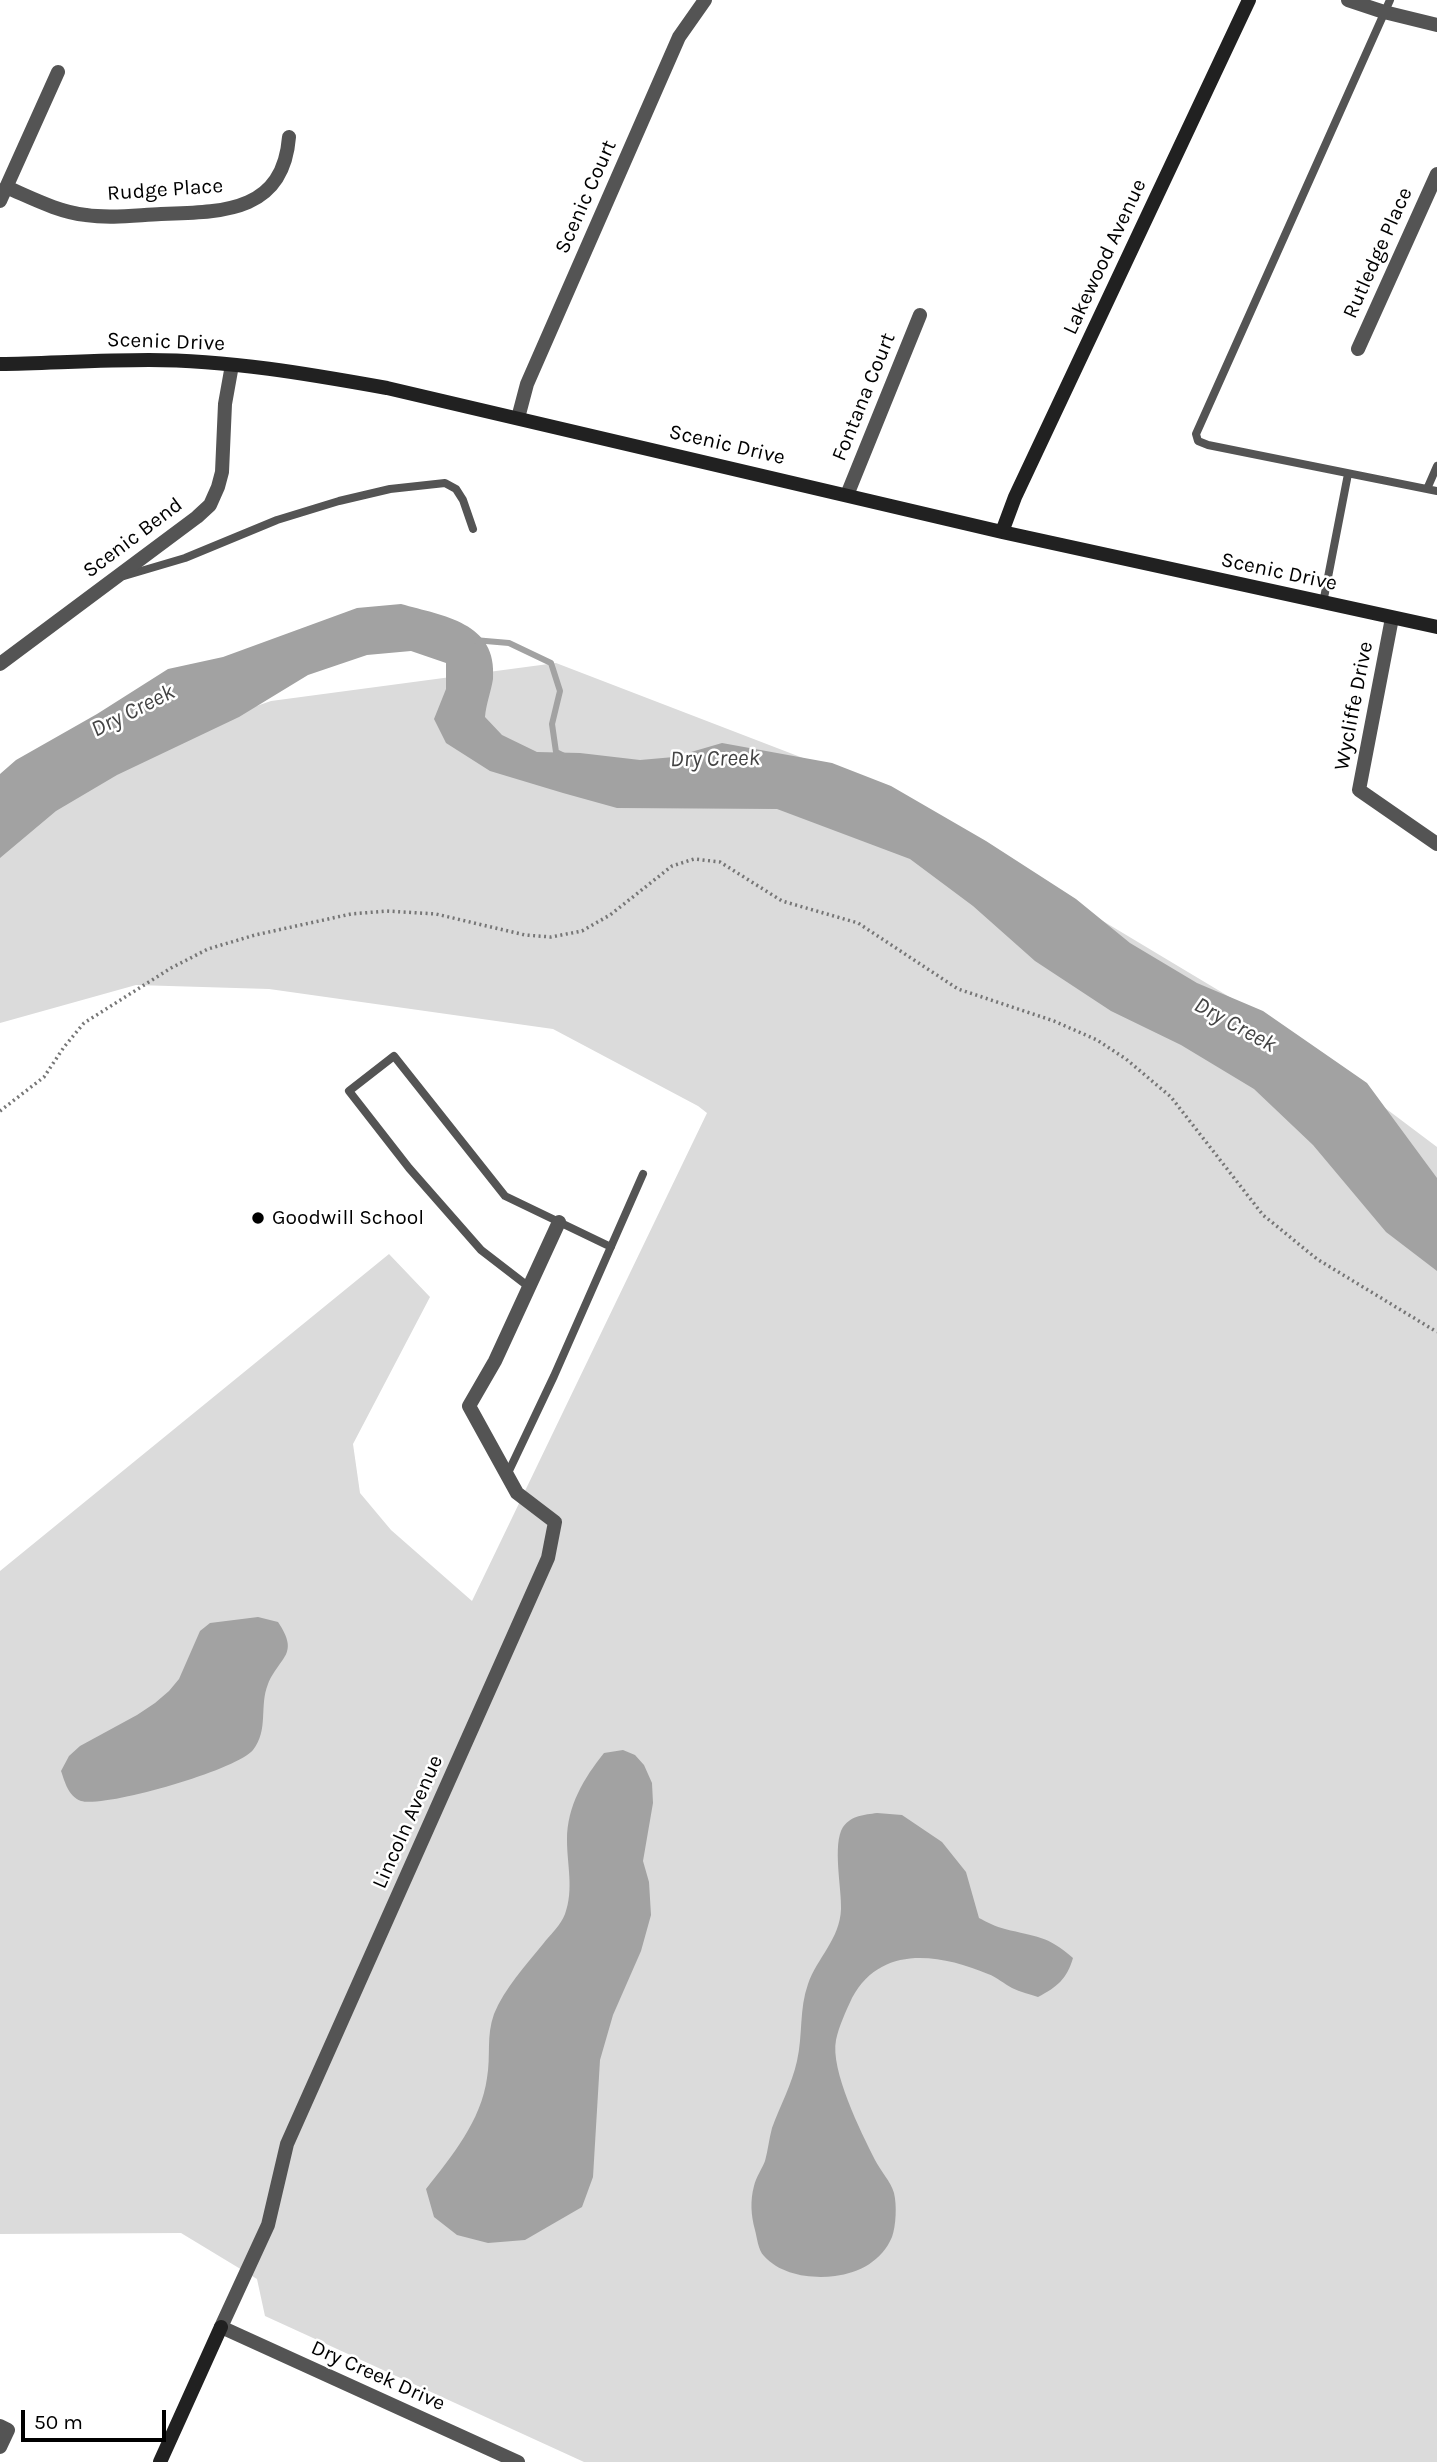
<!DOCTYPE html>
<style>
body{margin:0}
#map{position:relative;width:1437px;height:2462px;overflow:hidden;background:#fff;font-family:Karla,sans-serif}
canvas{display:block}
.scale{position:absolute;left:21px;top:2410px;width:145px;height:32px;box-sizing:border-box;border:4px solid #000;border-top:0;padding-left:9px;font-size:21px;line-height:24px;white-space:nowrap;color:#000;-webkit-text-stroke:5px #fff;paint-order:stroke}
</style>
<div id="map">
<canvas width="1437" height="2462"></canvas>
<div class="scale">50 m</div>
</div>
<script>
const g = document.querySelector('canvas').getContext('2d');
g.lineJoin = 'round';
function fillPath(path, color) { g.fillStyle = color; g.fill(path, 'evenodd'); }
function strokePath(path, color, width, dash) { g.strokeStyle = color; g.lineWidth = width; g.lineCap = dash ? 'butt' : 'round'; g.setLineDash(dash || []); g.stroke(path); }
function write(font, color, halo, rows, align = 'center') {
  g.font = font + ' Karla,sans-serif'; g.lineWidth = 5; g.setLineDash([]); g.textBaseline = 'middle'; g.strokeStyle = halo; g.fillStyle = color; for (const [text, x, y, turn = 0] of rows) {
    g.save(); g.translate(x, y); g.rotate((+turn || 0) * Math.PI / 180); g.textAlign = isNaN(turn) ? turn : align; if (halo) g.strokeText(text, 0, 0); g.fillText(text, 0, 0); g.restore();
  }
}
const green = new Path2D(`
 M556,663L881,788L1268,1020L1437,1147V2462H584L265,2316L257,2279L181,2233L0,2234V1571L389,1254L430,1297L353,1444L360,1493L391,1530L472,1601L707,1113L698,1106L553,1029L269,989L136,985L0,1023V795L271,701Z`);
const water = new Path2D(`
 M401,604C443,616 498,622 493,679C491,692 486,704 485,717L502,735L537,752L580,753L640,760L674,757L722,743L832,763L891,786L986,841L1076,899L1130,943L1197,983L1263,1011L1367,1083L1437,1178V1271L1386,1232L1313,1145L1254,1089L1181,1045L1111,1011L1035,961L973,906L910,859L777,809L617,808L563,793L490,771L446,743L434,719L446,689V663L411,651L367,655L308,675L239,717L117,775L56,811L0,858V774L16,760L97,714L168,669L223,657L357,608Z
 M258,1617L278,1622C300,1655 280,1656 268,1684C259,1706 269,1730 253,1750C237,1770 105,1808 81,1801C68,1796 65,1782 61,1771L69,1756L80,1746L137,1715L155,1703L169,1691L179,1679L200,1631L210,1623Z
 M623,1750L635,1755L644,1765L652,1783L653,1803L643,1861L649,1882L651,1915L641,1951L613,2015L600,2060L593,2177L582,2207L525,2240L488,2243L457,2235L434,2217L426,2189C452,2156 481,2121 487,2078C491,2056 486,2036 494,2014C504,1989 526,1965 543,1944C550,1935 561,1925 565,1914C574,1889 567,1865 567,1840C567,1806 584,1778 604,1753Z
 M877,1813L902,1815L942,1842L966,1872L979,1918C987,1922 996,1927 1005,1929C1036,1937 1047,1935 1073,1958C1067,1979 1057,1987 1038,1997C1030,1994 1020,1992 1012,1988C1004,1984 997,1977 988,1974C940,1954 881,1944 852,1998C846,2011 839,2026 836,2040C830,2070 861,2132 875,2160C880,2170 891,2182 894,2193C897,2205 896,2226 892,2237C882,2261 859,2273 835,2276C811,2279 781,2275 764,2256C758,2250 757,2237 755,2230C751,2215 750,2201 754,2186C756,2177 762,2169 765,2161C768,2150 769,2139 772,2128C780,2106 792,2084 797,2061C803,2035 799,2009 808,1984C817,1958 840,1939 841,1909C842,1890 832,1844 843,1827C852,1815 864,1815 877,1813Z`);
const stream = new Path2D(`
 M474,640L509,643L551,663L560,691L552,724L556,752L564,756`);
const path = new Path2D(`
 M0,1111L44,1077L64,1047L84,1023L171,968L208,949L255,935L351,914L387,911L436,914L525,935L551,937L582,931L610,915L672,866L694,859L720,862L782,901L858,923L958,989L1054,1021L1097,1040L1126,1059L1171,1097L1263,1215L1317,1259L1437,1332`);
const lane = new Path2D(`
 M1390,0L1196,434L1198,441L1208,445L1437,491
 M1427,489L1437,466
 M124,576L185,558L277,520L339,501L390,489L445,483L456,489L463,500L473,529
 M1323,603L1348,474
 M529,1287L481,1250L409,1168L349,1091L394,1056L505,1196L611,1247
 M507,1475L554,1376L643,1174`);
const street = new Path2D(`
 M1348,0L1384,12L1437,25
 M6,187C32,198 58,212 86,215C111,219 137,215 161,214C222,212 283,213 289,137
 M0,201L58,72
 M1358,349L1437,174
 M518,418L527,384L679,37L705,0
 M847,495L920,315
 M1392,618L1359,790L1437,844
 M0,664L197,517L210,505L218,487L222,472L225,404L232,365
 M0,2426L8,2430L0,2447
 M518,2462L221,2327L268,2225L287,2144L548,1558L555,1522L517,1493L469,1406L495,1361L559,1222`);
const secondary = new Path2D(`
 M0,364C50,363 100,360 149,360C229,360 309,374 387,388L1002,532L1437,627
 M1002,532L1015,497L1249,0
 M160,2462L221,2327`);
const markers = [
 [258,1218,7,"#000"]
];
const streetNames = [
 ["Rudge Place",165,190,-4],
 ["Scenic Court",586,197,-66],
 ["Rutledge Place",1378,253,-66],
 ["Lakewood Avenue",1105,257,-65],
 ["Scenic Drive",166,342,2],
 ["Fontana Court",864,397,-68],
 ["Scenic Drive",727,445,13],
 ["Scenic Bend",133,538,-37],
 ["Scenic Drive",1279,572,12],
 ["Wycliffe Drive",1354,706,-79],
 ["Lincoln Avenue",408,1822,-66],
 ["Dry Creek Drive",378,2376,24]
];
const poiNames = [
 ["Goodwill School",272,1218]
];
const waterNames = [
 ["Dry Creek",133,711,-27],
 ["Dry Creek",715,759,-1],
 ["Dry Creek",1235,1025,29]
];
fillPath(green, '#dbdbdb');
fillPath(water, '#a2a2a2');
strokePath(stream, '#a2a2a2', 6);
strokePath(path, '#767676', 3.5, [2, 3.5]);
strokePath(lane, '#545454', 8);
strokePath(street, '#545454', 14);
strokePath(secondary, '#212121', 14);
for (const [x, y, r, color] of markers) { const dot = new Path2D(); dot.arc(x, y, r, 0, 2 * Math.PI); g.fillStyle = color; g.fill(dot); strokePath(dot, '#fff', 2.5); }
write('21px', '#000', '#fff', streetNames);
write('21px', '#000', '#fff', poiNames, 'left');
write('italic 23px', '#434343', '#fff', waterNames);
</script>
